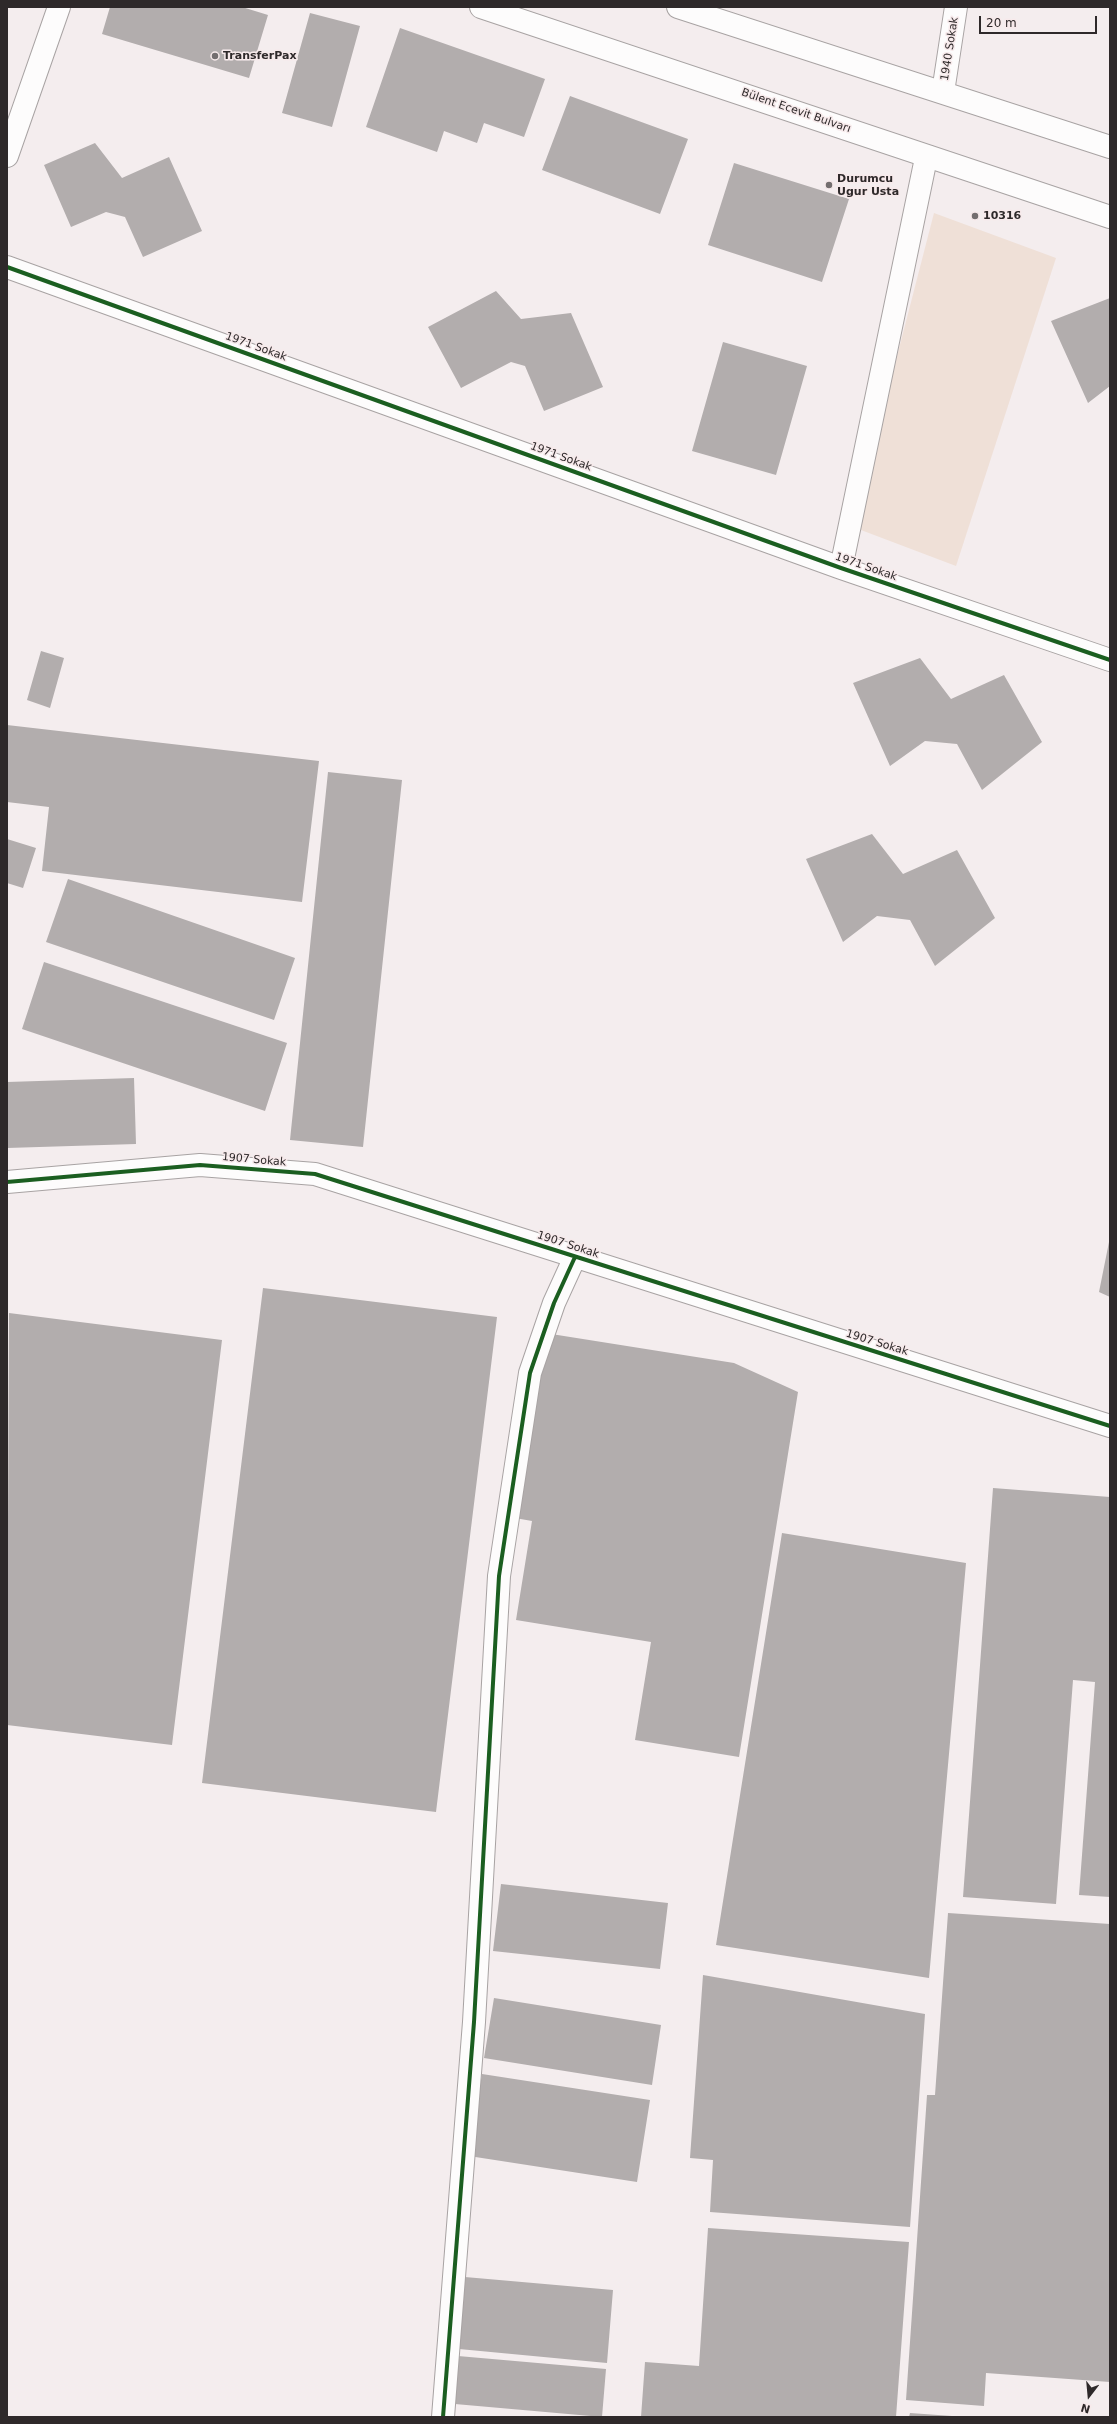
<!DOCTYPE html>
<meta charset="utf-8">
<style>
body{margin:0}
#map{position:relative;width:1117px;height:2424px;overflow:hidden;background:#f4edee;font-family:"DejaVu Sans",sans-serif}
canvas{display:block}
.frame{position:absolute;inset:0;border:8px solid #2e292a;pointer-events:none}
.north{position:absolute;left:1069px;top:2376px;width:40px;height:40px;-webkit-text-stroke:3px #f7eaeb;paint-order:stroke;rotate:196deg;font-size:11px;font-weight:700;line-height:16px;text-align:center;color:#2e292a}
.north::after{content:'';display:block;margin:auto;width:14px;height:18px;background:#2e292a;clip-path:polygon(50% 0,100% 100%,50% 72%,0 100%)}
.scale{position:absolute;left:979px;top:16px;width:118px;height:18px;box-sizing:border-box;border:2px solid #2e292a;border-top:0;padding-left:5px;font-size:12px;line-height:14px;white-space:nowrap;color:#2e292a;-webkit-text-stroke:3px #f7eaeb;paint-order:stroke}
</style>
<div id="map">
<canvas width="1117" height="2424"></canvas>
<div class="frame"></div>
<div class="north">N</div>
<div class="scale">20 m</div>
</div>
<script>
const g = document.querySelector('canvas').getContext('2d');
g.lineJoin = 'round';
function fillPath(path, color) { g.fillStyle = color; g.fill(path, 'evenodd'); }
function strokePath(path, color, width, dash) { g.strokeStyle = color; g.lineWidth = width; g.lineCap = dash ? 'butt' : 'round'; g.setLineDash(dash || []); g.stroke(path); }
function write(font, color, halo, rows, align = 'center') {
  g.font = font + ' "DejaVu Sans",sans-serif'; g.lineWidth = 3; g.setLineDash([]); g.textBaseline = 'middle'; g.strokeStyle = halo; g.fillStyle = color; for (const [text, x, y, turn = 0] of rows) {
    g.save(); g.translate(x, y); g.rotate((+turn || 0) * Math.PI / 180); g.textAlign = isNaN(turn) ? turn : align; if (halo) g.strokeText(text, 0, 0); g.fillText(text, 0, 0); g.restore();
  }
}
const green = new Path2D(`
 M934,213L1056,258L956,566L853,527Z`);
const building = new Path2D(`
 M110,7H242L268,15L249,78L102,34Z
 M310,13L360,26L332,127L282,113Z
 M400,28L545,79L524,137L484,123L477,143L444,131L437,152L366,127Z
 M570,96L688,139L660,214L542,170Z
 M95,143L122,178L169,157L202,231L143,257L125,217L106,212L71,227L44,165Z
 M734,163L849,199L822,282L708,245Z
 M496,291L521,319L571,313L603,387L544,411L525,366L511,362L461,388L428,327Z
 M1110,298V386L1088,403L1051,321Z
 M723,342L807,366L776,475L692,451Z
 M41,651L64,658L50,708L27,700Z
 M920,658L951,699L1004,675L1042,742L982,790L957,744L925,741L890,766L853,683Z
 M7,725L319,761L302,902L42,871L49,807L7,802Z
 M328,772L402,780L363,1147L290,1140Z
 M872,834L903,874L957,850L995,918L935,966L910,920L877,916L843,942L806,859Z
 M7,839L36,848L23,888L7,883Z
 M68,879L295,958L274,1020L46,942Z
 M44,962L287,1043L265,1111L22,1029Z
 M134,1078L136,1144L7,1148V1082Z
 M1109,1242H1110V1297L1099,1292Z
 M263,1288L497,1317L436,1812L202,1783Z
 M9,1313L222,1340L172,1745L7,1725Z
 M545,1333L734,1363L798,1392L739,1757L635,1740L651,1642L516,1620L532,1521L515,1518Z
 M993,1488L1110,1497V1897L1079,1895L1095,1682L1073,1680L1056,1904L963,1897Z
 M782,1533L966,1563L929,1978L716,1945Z
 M501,1884L668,1903L660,1969L493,1951Z
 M948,1913L1110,1924V2382L986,2373L984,2406L906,2400L927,2095H935Z
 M703,1975L925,2014L910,2227L710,2212L713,2160L690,2158Z
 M494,1998L661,2025L652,2085L484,2058Z
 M482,2074L650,2100L637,2182L469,2156Z
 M708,2228L909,2242L896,2417H641L645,2362L699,2366Z
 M465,2277L613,2290L607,2363L459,2349Z
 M458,2356L606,2369L602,2417L455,2404Z
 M910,2413L952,2416V2417H909Z`);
const street = new Path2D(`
 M943,92L956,7
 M7,156L59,7
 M7,267L841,568L1110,660
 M841,568L925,163L929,157
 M7,1182L200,1165L315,1174L1110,1426
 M443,2417L474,2022L499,1576L530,1373L554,1303L575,1257`);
const primary = new Path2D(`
 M481,7L1110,217
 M678,7L1110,147`);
const cycleway = new Path2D(`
 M7,267L841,568L1110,660
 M7,1182L200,1165L315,1174L1110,1426
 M443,2417L474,2022L499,1576L530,1373L554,1303L575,1257`);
const markers = [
 [215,56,4,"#736e6f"],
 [829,185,4,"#736e6f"],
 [975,216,4,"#736e6f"]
];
const streetNames = [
 ["1940 Sokak",950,49,-81],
 ["Bülent Ecevit Bulvarı",796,111,19],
 ["1971 Sokak",256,347,20],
 ["1971 Sokak",561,457,20],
 ["1971 Sokak",866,567,19],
 ["1907 Sokak",254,1160,5],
 ["1907 Sokak",568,1245,18],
 ["1907 Sokak",877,1343,17]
];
const poiNames = [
 ["TransferPax",223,56],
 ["Durumcu",837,179],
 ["Ugur Usta",837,192],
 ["10316",983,216]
];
fillPath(green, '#efe0d7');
fillPath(building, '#b2adad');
strokePath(street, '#a8a3a3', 24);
strokePath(primary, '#a8a3a3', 24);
strokePath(street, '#fdfcfc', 22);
strokePath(primary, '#fdfcfc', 22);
strokePath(cycleway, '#1b5e20', 4);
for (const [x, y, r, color] of markers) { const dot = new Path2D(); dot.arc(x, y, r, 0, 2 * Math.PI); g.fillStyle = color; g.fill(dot); strokePath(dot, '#f7eaeb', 1.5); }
write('11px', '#2e292a', '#f7eaeb', streetNames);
write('bold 11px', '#2e292a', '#f7eaeb', poiNames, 'left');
</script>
